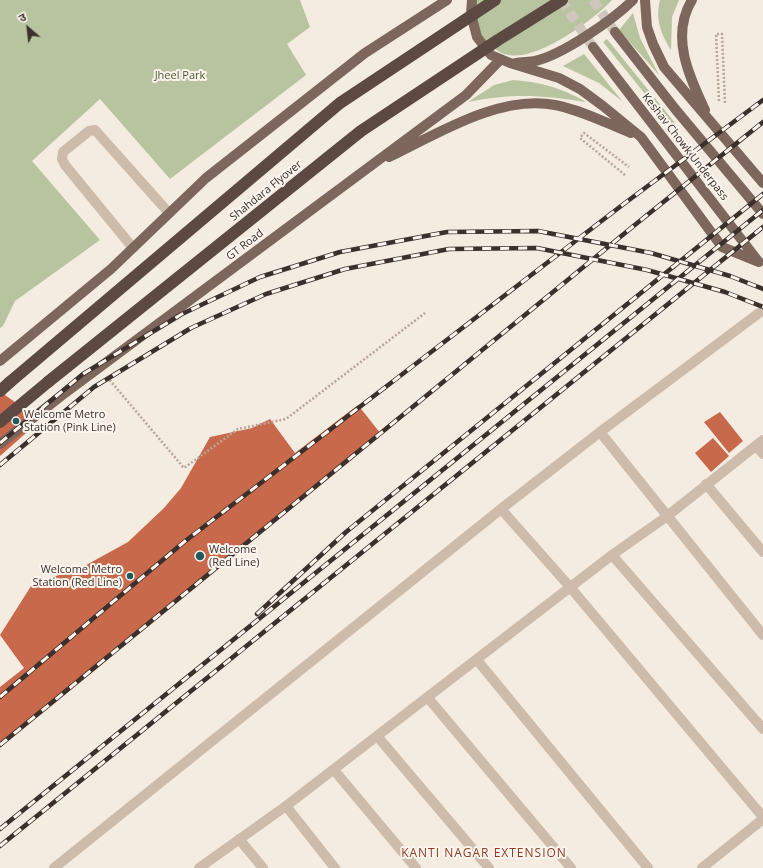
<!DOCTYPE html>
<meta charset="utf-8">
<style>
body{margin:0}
#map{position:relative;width:763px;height:868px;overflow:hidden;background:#f4ebe1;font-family:"Open Sans","Noto Sans Devanagari",sans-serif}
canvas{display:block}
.north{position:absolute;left:8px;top:8px;width:40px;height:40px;-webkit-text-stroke:3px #fbf5ee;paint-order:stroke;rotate:332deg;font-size:11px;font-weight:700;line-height:16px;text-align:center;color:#3b302b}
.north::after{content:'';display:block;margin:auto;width:14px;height:18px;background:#3b302b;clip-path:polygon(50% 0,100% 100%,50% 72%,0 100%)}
</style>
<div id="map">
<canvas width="763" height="868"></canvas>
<div class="north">उ</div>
</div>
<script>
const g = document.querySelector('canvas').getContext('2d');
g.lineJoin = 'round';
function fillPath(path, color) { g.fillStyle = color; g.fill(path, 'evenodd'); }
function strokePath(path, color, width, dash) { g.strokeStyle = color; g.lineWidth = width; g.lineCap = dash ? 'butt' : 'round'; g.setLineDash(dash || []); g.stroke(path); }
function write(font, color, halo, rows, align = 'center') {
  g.font = font + ' "Open Sans",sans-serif'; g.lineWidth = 4; g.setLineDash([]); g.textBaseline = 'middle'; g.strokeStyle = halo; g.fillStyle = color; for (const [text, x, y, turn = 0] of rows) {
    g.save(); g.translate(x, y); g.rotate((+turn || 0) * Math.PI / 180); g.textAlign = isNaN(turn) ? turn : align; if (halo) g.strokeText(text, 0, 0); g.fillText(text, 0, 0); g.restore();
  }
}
const green = new Path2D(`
 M0,0H300L310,27L287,44L306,75L170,179L100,99L32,161L100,240L15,301L3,326L0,328Z
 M476,0H612C594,20 537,61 509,55C501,54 496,50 490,45C485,41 479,34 478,28C476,19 476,9 476,0Z
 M660,0H679L672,17L671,50C661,34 655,19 660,0Z
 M633,13L640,38L659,75L619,30Z
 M607,39L675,123L671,126L603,42Z
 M584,54L623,102L599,83L563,66Z
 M513,80C541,82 562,88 586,102C542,95 512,93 468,102L494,85Z`);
const building = new Path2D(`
 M2,393L22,407L34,426L0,456V395Z
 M358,405L381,434L248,540L100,666L0,747V687L24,668L0,635L33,583L79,569L128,542L164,508L181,488L210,437L252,428L270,419L295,453Z
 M720,412L743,441L729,453L704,422Z
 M713,438L729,456L711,472L695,453Z`);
const majorTunnel = new Path2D(`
 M561,0L593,47
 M593,0L615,32`);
const path = new Path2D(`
 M719,101L716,34H722L725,104
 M625,175L580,138L584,133L629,167
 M107,377L184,468L238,429L286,419L425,313`);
const minor = new Path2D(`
 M133,248L65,165L62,159L63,152L89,131L95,130L169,213
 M600,432L763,635
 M756,446L763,454
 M706,484L763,552
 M501,509L570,587L763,817
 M612,555L763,729
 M477,660L648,868
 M428,698L571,868
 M377,736L489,868
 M334,770L416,868
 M286,806L335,868
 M239,839L263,868
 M54,868L501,509L600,432L763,310
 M199,868L286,806L612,555L666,517L763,440
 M702,868L763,819`);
const major = new Path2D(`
 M472,0L471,14L477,37L491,55L510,63L559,78L580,89L603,106L641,137L722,247L759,262
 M645,0L647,27L653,44L664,67L763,183
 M692,0C670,36 689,76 705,110
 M615,32L676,110L763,214
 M593,47L758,261
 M516,63C522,62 529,62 535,61C562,55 613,20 633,0
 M389,157C437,134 500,94 555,105C581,110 606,123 631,133
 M0,361L111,269L206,178L365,53L447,0
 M0,444L61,396L466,95L500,60`);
const highway = new Path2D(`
 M0,391L10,382
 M0,422L48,382`);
const rail = new Path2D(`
 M0,443L83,374L182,314L260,277L340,252L447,232L538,231L651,253L730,276L763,289
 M0,465L94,387L191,328L266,294L345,269L449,249L537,248L647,270L725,292L763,307
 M257,614L346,532L763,194
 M0,697L184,542L621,206L763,100
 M0,745L636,224L763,122
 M0,829L763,210
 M0,846L763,227`);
const highwayBridge = new Path2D(`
 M10,382L340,103L495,0
 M48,382L361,131L498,40L562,0`);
const markers = [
 [16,421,4,"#1f5a5e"],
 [200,556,5,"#1f5a5e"],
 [130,576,4,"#1f5a5e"]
];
const parkNames = [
 ["Jheel Park",180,76]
];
const streetNames = [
 ["Keshav Chowk Underpass",685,147,52],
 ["Shahdara Flyover",266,191,-39],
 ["GT Road",245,245,-37]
];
const poiNames = [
 ["Welcome Metro",24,415],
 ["Station (Pink Line)",24,428],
 ["Welcome",209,550],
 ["(Red Line)",209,563],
 ["Welcome Metro",122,570,"right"],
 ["Station (Red Line)",122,583,"right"]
];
const neighbourhoodNames = [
 ["KANTI NAGAR EXTENSION",484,854]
];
fillPath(green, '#b8c4a0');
fillPath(building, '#c8694b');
strokePath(majorTunnel, '#cfc6bd', 10, [10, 5]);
strokePath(path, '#b9a596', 2.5, [2, 2]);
strokePath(minor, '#cdbbac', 10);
strokePath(major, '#7d675c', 10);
strokePath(highway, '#5c4a42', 12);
strokePath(rail, '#3b302b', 4.5);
strokePath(rail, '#fbf5ee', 3, [9]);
strokePath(highwayBridge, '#5c4a42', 12);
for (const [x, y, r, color] of markers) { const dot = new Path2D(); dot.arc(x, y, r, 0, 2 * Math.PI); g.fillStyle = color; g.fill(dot); strokePath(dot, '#fbf5ee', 1.5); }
write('11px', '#4a5a2e', '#fbf5ee', parkNames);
write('11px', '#3b302b', '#fbf5ee', streetNames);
write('11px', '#3b302b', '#fbf5ee', poiNames, 'left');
g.letterSpacing = '1px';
write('12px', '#8c3b22', '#fbf5ee', neighbourhoodNames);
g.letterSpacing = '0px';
</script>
